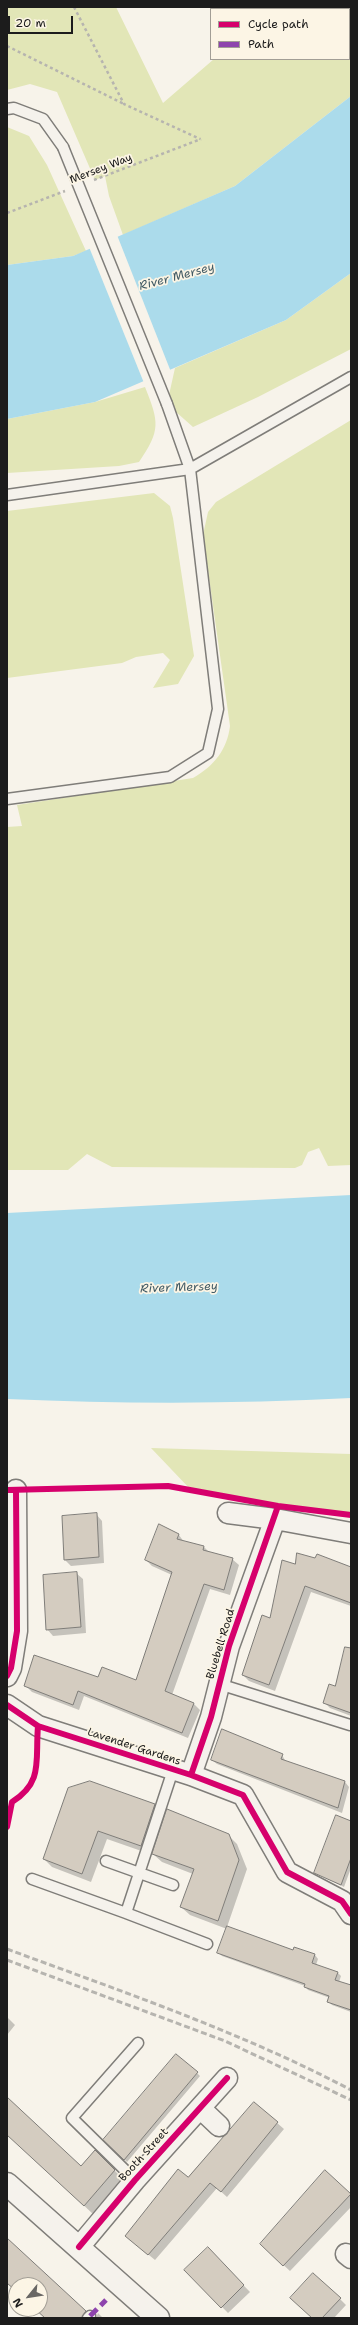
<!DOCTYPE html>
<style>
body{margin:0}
#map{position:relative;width:358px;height:2325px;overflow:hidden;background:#f7f3ea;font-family:"Shantell Sans",sans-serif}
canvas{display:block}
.frame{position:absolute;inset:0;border:8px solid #1c1c1c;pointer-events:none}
.legend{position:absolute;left:210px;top:8px;width:140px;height:52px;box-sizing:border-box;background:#fcf5e5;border:1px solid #a29e95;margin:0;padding:5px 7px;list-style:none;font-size:12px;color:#1c1c1c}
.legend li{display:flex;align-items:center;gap:8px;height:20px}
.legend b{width:20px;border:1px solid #a29e95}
.north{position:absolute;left:8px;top:2277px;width:40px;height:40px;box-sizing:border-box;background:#fcf5e5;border:1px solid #a29e95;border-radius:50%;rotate:240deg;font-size:11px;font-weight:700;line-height:16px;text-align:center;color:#1c1c1c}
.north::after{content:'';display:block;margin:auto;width:14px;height:18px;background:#696764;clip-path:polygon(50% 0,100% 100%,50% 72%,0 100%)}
.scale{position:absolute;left:8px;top:16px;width:65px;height:18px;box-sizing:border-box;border:2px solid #1c1c1c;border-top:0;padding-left:5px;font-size:12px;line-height:14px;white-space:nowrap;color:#1c1c1c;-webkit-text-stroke:3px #fcf5e5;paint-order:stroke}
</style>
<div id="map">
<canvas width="358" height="2325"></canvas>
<div class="frame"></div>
<ul class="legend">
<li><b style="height:5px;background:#d6006c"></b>Cycle path</li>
<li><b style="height:5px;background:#8e44ad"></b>Path</li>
</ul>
<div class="north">N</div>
<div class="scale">20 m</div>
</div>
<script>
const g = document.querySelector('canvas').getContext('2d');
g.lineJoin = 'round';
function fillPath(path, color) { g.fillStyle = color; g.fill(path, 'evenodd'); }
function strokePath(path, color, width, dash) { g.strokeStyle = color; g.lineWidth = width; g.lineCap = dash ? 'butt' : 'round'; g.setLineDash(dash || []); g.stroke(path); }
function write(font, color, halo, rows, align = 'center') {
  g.font = font + ' "Shantell Sans",sans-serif'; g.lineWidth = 3.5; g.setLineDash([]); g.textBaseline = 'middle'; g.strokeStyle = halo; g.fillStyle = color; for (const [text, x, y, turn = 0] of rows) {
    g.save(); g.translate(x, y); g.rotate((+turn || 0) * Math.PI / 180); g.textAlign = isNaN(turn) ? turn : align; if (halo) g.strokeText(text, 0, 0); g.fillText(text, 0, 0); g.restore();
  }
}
const green = new Path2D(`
 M7,7H116L163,103L214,59H349V9H273L275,7H351V96L235,186L123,235L109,196L105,176L95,180L57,92L30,84L7,90Z
 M7,127L29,136L47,165L86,251L73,256L7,265Z
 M351,273V349L258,397L193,427L167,404L175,368L286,320Z
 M145,387C159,422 161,430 139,462L119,466L7,473V419L95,402Z
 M351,420V1165L328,1166L319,1148L308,1152L302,1165L295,1168L112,1167L87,1154L68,1170H7V827L22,826L17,805L193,778C214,766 227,750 230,726L203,535L208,512L216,502Z
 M154,493L170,506L173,518L194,656L178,684L153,688L170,660L163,653L136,657L122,663L7,678V511Z
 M151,1448L351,1454V1513L278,1506L191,1490Z`);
const water = new Path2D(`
 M351,96V273L286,320L95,402L7,419V265L73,256L235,186Z
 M351,1195V1398C237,1404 121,1404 7,1399V1213Z`);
const pier = new Path2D(`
 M117,235L171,372L144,383L89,247Z`);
const shadow = new Path2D(`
 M96,1514L102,1521L104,1563L71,1566L65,1560Z
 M179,1535L184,1542L204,1547L210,1553L232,1559L239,1565L230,1595L210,1589L172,1695L194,1704L200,1710L188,1738L84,1696L79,1710L32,1692L26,1686L99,1679L137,1682L172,1575L152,1566L146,1560Z
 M296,1565L351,1575V1606L311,1592L275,1691L249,1681L243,1675Z
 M76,1573L83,1579L86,1633L53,1636L47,1629Z
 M351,1652V1716L330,1708L324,1702L336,1687Z
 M282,1755L286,1762L345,1782L349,1787L342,1813L217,1764L212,1760Z
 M69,1789L154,1805L163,1813L150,1854L107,1839L91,1882L52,1867L44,1859Z
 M351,1822V1868L344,1887L316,1873Z
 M228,1835L237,1844L247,1869L227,1927L294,1951L295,1948L315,1955L318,1959L316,1965L338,1973L341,1976L339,1982L351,1987V2012L332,2005L329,2002L330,1998L308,1990L305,1986L222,1956L218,1952L227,1929L190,1915L181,1907L193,1874L162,1862L153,1854Z
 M7,2017L15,2025L7,2035Z
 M197,2073L200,2076L127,2162L105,2140Z
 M7,2099L81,2167L95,2151L123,2179L93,2214L7,2134Z
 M254,2103L284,2129L227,2197L217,2188L155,2260L133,2242Z
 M325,2172L351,2196V2207L290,2271L267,2250Z
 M208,2249L250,2292L228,2313L186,2270Z
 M340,2299L346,2305L334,2318H313Z
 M98,2313L103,2318H96Z`);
const building = new Path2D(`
 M97,1513L99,1557L64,1560L62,1516Z
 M159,1524L179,1534L177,1539L204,1546L203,1550L233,1558L224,1590L204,1584L165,1691L194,1703L182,1733L78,1691L73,1705L24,1686L34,1655L98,1677L102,1667L136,1680L172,1572L145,1560Z
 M297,1553L315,1558L317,1554L351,1567V1603L305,1586L269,1685L242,1675L262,1615L270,1618L282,1560L295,1564Z
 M77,1572L81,1627L46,1630L43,1575Z
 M345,1647L351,1648V1713L323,1703L329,1684L335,1686Z
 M222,1729L283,1754L281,1759L345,1781L338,1808L211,1760Z
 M90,1781L155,1804L141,1846L98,1831L82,1874L43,1859L68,1788Z
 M167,1809L229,1834L239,1860L218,1921L180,1907L194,1869L152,1854Z
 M336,1815L351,1821V1858L341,1885L314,1873Z
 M227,1926L293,1950L294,1947L315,1954L312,1963L338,1972L335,1980L351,1985V2010L327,2002L329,1996L304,1987L305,1984L217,1953Z
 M176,2054L198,2072L124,2160L103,2140Z
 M7,2097L81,2166L95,2150L115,2170L84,2206L7,2135Z
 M254,2102L278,2122L221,2192L210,2183L148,2255L125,2236L178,2169L188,2177Z
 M325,2170L351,2194L283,2266L260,2244Z
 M7,2238L86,2311L82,2318H45L35,2309H40V2285H16V2291L7,2283Z
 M208,2247L244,2285L221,2308L184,2270Z
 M313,2273L341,2298L322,2318H312L290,2298Z`);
const path = new Path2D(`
 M74,7L124,104L200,139
 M7,46L124,104
 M94,180L201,139
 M7,213L65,191`);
const lane = new Path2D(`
 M7,109L14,108L43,119L63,147
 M7,495L190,469L351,377
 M7,799L170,777L208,753L218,709L190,469L167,404
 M219,1684L350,1725
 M106,1861L173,1885
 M32,1879L126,1913L173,1770
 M126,1913L207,1944
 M135,2180L72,2118L138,2043
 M88,2318L90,2316`);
const street = new Path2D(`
 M228,1513L275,1519L351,1533
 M7,1676L11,1668L17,1631L16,1490
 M7,1705L38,1726L191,1775L243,1795L287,1872L342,1901L351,1914
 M191,1775L211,1717L229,1646L275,1519
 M200,2108L219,2126
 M79,2247L135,2180L227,2078
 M346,2254L351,2258`);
const secondary = new Path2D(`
 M7,2184L158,2318`);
const rail = new Path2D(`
 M7,1949C123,1992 241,2032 351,2090
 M7,1960L225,2041L351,2100`);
const laneBridge = new Path2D(`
 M63,147L167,404`);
const quiet = new Path2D(`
 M90,2316L106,2300`);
const cycleway = new Path2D(`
 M7,1490L168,1486L278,1506L351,1515
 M7,1676L11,1668L17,1631L16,1490
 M7,1705L38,1726L191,1775L243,1795L287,1872L342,1901L351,1914
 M191,1775L211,1717L229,1646L278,1506
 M7,1827L12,1802C44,1782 35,1760 38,1726
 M79,2247L135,2180L227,2078`);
const streetNames = [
 ["Mersey Way",101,169,-21],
 ["Bluebell Road",221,1644,-73],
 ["Lavender Gardens",134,1747,18],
 ["Booth Street",144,2155,-48]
];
const waterNames = [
 ["River Mersey",177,277,-15],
 ["River Mersey",179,1288,-2]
];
fillPath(green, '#e2e6b7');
fillPath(water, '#abdbeb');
fillPath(pier, '#f7f3ea');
fillPath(shadow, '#0003');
fillPath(building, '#d4ccc0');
strokePath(building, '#7f7d79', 1);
strokePath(lane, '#7f7d79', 13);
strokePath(street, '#7f7d79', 23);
strokePath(secondary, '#7f7d79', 25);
strokePath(path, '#b6b4af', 2.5, [3, 3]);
strokePath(lane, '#f5f2ec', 10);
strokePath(street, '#f5f2ec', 20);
strokePath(secondary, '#f5f2ec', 22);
strokePath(rail, '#b6b4af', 3, [6, 3]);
strokePath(laneBridge, '#7f7d79', 13, []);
strokePath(laneBridge, '#f5f2ec', 10);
strokePath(quiet, '#8e44ad', 5, [10, 5]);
strokePath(cycleway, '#d6006c', 6);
write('11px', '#1c1c1c', '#fcf5e5', streetNames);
write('italic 12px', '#425b65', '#fcf5e5', waterNames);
</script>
